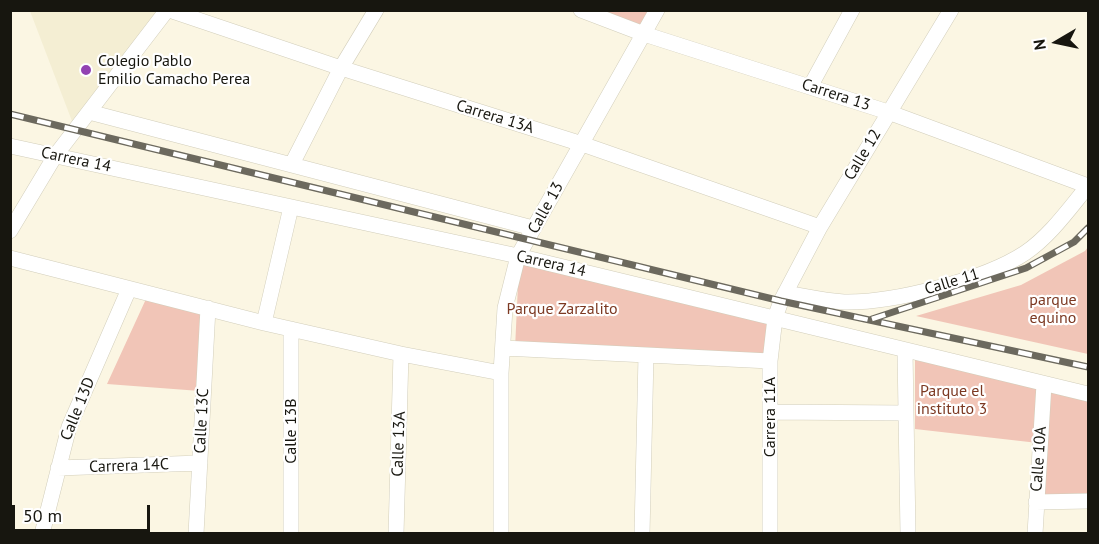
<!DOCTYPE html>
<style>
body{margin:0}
#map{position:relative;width:1099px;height:544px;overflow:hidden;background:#fbf6e3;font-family:"PT Sans",sans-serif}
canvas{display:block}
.frame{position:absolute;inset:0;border:12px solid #17160f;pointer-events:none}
.north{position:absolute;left:1027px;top:12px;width:60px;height:60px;-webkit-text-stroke:4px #fff;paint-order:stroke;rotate:261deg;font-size:16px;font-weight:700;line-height:24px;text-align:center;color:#17160f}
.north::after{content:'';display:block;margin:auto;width:21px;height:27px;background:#17160f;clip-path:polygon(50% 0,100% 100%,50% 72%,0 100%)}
.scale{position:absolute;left:12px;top:505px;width:138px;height:27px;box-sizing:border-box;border:3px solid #17160f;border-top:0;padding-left:8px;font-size:18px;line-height:21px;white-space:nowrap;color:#17160f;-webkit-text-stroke:4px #fff;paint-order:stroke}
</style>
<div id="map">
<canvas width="1099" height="544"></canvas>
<div class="frame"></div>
<div class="north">N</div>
<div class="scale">50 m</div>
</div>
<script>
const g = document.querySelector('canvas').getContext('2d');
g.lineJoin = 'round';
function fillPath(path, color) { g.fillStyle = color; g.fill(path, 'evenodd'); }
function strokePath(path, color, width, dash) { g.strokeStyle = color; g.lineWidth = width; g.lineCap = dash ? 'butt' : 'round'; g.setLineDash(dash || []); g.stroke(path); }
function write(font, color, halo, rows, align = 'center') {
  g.font = font + ' "PT Sans",sans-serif'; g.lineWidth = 4.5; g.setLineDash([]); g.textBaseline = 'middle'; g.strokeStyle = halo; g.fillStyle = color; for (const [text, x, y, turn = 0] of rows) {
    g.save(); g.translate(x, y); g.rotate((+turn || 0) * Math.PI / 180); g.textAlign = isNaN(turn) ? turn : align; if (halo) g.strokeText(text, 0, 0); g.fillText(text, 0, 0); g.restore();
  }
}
const built = new Path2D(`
 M30,11H164L75,129Z`);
const green = new Path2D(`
 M581,11H657L644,34Z
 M1088,247V354L916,316L1021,285L1085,251Z
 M524,257L776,322L772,358L515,349L518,284Z
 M146,299L205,312L200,391L107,384Z
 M915,359L1088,393V499L1040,498L1051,391L1038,443L915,429Z`);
const minor = new Path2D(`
 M169,10L341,68L582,144L820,227
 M581,10L644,34L888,112L1088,186
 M810,87L852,10
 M89,112L533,228
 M10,146L518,256L1088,394
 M292,164L341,68L376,10
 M10,231L55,156L167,10
 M10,258L264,323L401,354L501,373
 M785,293C804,296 824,301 844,302C893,303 984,280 1025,253C1050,236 1069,209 1088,186
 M264,323L291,207
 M503,348L770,361
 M905,351L908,534
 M770,412L906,413
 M58,468L200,463
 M1036,502L1088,501
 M42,534L69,427L129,289
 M196,534L208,308
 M291,534V329
 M396,534L401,354
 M501,534V373L505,308L518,256L657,10
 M642,534L646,355
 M770,534V361L775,318L781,301L820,227L951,10
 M1035,534L1044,384`);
const rail = new Path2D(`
 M10,114L781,301L1088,367
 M872,319L1026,268L1074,242L1088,228`);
const markers = [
 [86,70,6,"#9242b2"]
];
const poiNames = [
 ["Colegio Pablo",98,61],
 ["Emilio Camacho Perea",98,79]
];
const streetNames = [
 ["Carrera 13",836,95,18],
 ["Carrera 13A",495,117,17],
 ["Calle 12",863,155,-59],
 ["Carrera 14",76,160,12],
 ["Calle 13",546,208,-61],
 ["Carrera 14",551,264,13],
 ["Calle 11",952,282,-17],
 ["Calle 13D",78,409,-68],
 ["Carrera 11A",770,417,-90],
 ["Calle 13C",202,421,-87],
 ["Calle 13B",291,431,-90],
 ["Calle 13A",399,444,-88],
 ["Calle 10A",1039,459,-86],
 ["Carrera 14C",129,466,-2]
];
const parkNames = [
 ["parque",1053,300],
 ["equino",1053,318],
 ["Parque Zarzalito",562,309],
 ["Parque el",952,391],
 ["instituto 3",952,409]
];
fillPath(built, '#f4eed3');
fillPath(green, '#f1c5b7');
strokePath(minor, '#d2cebb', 16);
strokePath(minor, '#fff', 15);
strokePath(rail, '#6c695e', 7);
strokePath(rail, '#fff', 4.5, [14]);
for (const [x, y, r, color] of markers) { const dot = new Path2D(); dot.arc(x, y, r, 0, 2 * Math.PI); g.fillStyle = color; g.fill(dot); strokePath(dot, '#fff', 2); }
write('16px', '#17160f', '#fff', poiNames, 'left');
write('16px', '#17160f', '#fff', streetNames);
write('16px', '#7c3922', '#fff', parkNames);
</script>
